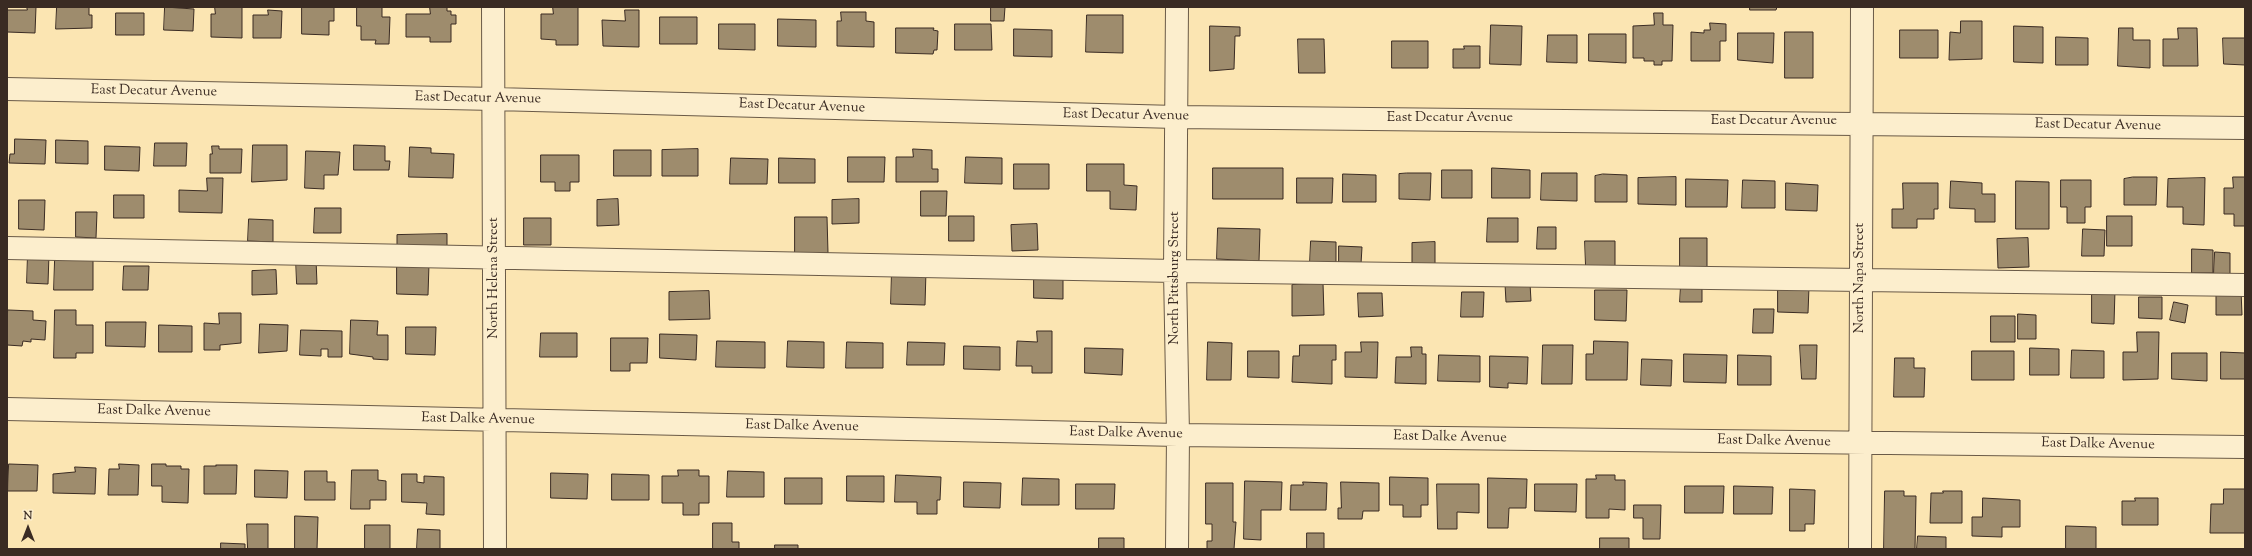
<!DOCTYPE html>
<style>
body{margin:0}
#map{position:relative;width:2252px;height:556px;overflow:hidden;background:#fbe5b2;font-family:"Sorts Mill Goudy",serif}
canvas{display:block}
.frame{position:absolute;inset:0;border:8px solid #3a2b23;pointer-events:none}
.north{position:absolute;left:8px;top:508px;width:40px;height:40px;-webkit-text-stroke:3px #fceecd;paint-order:stroke;rotate:0deg;font-size:11px;font-weight:700;line-height:16px;text-align:center;color:#3a2b23}
.north::after{content:'';display:block;margin:auto;width:14px;height:18px;background:#3a2b23;clip-path:polygon(50% 0,100% 100%,50% 72%,0 100%)}
</style>
<div id="map">
<canvas width="2252" height="556"></canvas>
<div class="frame"></div>
<div class="north">N</div>
</div>
<script>
const g = document.querySelector('canvas').getContext('2d');
g.lineJoin = 'round';
function fillPath(path, color) { g.fillStyle = color; g.fill(path, 'evenodd'); }
function strokePath(path, color, width, dash) { g.strokeStyle = color; g.lineWidth = width; g.lineCap = dash ? 'butt' : 'round'; g.setLineDash(dash || []); g.stroke(path); }
function write(font, color, halo, rows, align = 'center') {
  g.font = font + ' "Sorts Mill Goudy",serif'; g.lineWidth = 3; g.setLineDash([]); g.textBaseline = 'middle'; g.strokeStyle = halo; g.fillStyle = color; for (const [text, x, y, turn = 0] of rows) {
    g.save(); g.translate(x, y); g.rotate((+turn || 0) * Math.PI / 180); g.textAlign = isNaN(turn) ? turn : align; if (halo) g.strokeText(text, 0, 0); g.fillText(text, 0, 0); g.restore();
  }
}
const building = new Path2D(`
 M27,7H36L35,33L7,32V10H27Z
 M57,7H89V15H92V28L56,29Z
 M165,7L194,9L193,31L164,30Z
 M215,7H242V38L211,37V14H215Z
 M302,7H334V21H329V35L302,34Z
 M357,7H382V17H390L389,44H375L376,40H361V26H357Z
 M430,7H447V11H451V15H456V24H451V42H430V37H406V14H430Z
 M553,7H578V45H556V40L541,39V14H553Z
 M991,7H1005L1004,21H991Z
 M1750,7H1777L1776,10H1750Z
 M268,10L282,11L281,38H253V15H268Z
 M625,10H639V47L603,46L602,20L625,21Z
 M841,12H866V21L874,22V47L837,46V21H841Z
 M116,13H144V35H116Z
 M1654,13H1663V25H1673L1672,61H1662V65H1654V61H1644V58H1633V26L1654,25Z
 M1087,15H1123V53L1086,52Z
 M660,17H697V44H660Z
 M778,19L816,20V47L778,46Z
 M1961,21H1982V59L1949,60L1950,32L1960,33Z
 M1710,23L1726,24V41H1720V61H1691V32L1704,33V30H1710Z
 M719,24H755V50L719,49Z
 M955,24H991L992,50H955Z
 M1491,25L1522,26L1521,65L1490,64Z
 M1210,26L1240,27V36H1235L1234,69L1210,71Z
 M2014,26L2043,27V63L2014,62Z
 M896,28H934L933,30L938,31L937,50H934L933,54L896,53Z
 M2119,28H2133V40H2150V68L2118,66Z
 M2178,28H2197L2198,66H2163V39H2178Z
 M1014,29L1052,30V57L1014,56Z
 M1900,30H1938V58H1900Z
 M1785,32H1813V78H1785Z
 M1738,33H1774L1773,63L1738,60Z
 M1589,34H1626V63L1589,61Z
 M1548,35H1577V63L1547,62Z
 M2056,37L2088,38V65H2056Z
 M2223,38H2245V65L2224,64Z
 M1298,39H1324L1325,73H1299Z
 M1392,41H1428V68H1392Z
 M1464,46H1480V68H1453V49H1464Z
 M15,139L46,140L45,164L9,163L10,154H14Z
 M56,140L88,141V164L56,163Z
 M155,143H187L186,166H154Z
 M253,145H287V180L252,182Z
 M354,145L385,146V161H390L389,170H354Z
 M105,146L140,147L139,171L105,170Z
 M212,146H219V149H242L241,173H210V154H212Z
 M410,147L431,148V153L454,154L453,178L409,177Z
 M698,149V176H662V150Z
 M913,149L932,150V169H938V182H896V157H913Z
 M614,150H651V176H614Z
 M306,151L340,152L338,175H324V189L305,188Z
 M541,155H579V182H570V191H555V182H541Z
 M848,157H885L884,182H848Z
 M966,157L1002,158V184L965,183Z
 M731,158L768,159L767,184H730Z
 M779,158L815,159V183H779Z
 M1014,164H1049V189H1014Z
 M1087,164H1124V185L1137,186L1136,210L1110,209V191H1087Z
 M1213,168H1283V199H1213Z
 M1492,168L1530,170V198H1492Z
 M1442,170H1472V198H1442Z
 M1407,173H1431L1430,200L1399,199V174Z
 M1542,173H1577V201L1541,200Z
 M1343,174L1376,175V202H1343Z
 M1603,174L1627,175V202H1595V176Z
 M1676,177V205L1638,204V178Z
 M2133,177H2157L2156,205H2124V179Z
 M2233,177H2245V226H2234V214H2224V188H2233Z
 M207,178H223L222,213L179,212V190L207,191Z
 M1297,178H1333L1332,203H1297Z
 M2205,178L2204,225L2183,224V207H2167L2168,179Z
 M1686,179L1728,180L1727,207H1686Z
 M1743,180L1775,181V208H1742Z
 M2061,180H2091V207H2085V223H2067V207H2061Z
 M1951,181L1982,183V194H1995V222H1975V209L1950,208Z
 M2016,181L2049,182V229H2016Z
 M1786,183L1818,185L1817,211L1786,210Z
 M1903,183H1938V209H1934V219H1917V228H1892V209H1903Z
 M921,191H947L946,216H921Z
 M114,195H144V218H114Z
 M618,199L619,225L597,226V200Z
 M859,199V223L832,224V200Z
 M19,200H45L44,230L19,229Z
 M315,208H341V233H314Z
 M76,212H97L96,238L76,237Z
 M949,216H974V241H949Z
 M2107,216H2132V246H2107Z
 M795,217H827L828,253H795Z
 M524,218H551V245H524Z
 M1488,218H1518V242H1487Z
 M249,219L273,220V242L248,241Z
 M1037,224L1038,250L1012,251L1011,225Z
 M1538,227H1556V249H1537Z
 M1218,228L1260,229L1259,261L1217,259Z
 M2083,229L2105,230L2104,256H2082Z
 M447,234V246H397V235Z
 M1680,238H1707V268H1680Z
 M2028,238L2029,267L1998,268L1997,239Z
 M1311,241L1336,242V264L1310,263Z
 M1585,241H1615V267H1586Z
 M1435,242V266H1412V243Z
 M1339,246L1362,247L1361,264H1339Z
 M2192,249L2213,250V273H2192Z
 M2215,252L2230,253V274H2214Z
 M28,253L49,254L48,284L27,283Z
 M296,259H316L317,284H297Z
 M55,260H93V290H54Z
 M397,263L429,264L428,295L397,294Z
 M124,266H149L148,290H123Z
 M276,270L277,294L252,295V271Z
 M892,270L926,271L925,305L891,304Z
 M1034,274L1063,275V299L1034,298Z
 M1323,283L1324,315L1292,316V285Z
 M1530,283L1531,301L1506,302L1505,284Z
 M1681,285L1702,286V302H1680Z
 M1778,286L1809,287L1808,313L1778,312Z
 M1595,290H1627L1626,321L1595,320Z
 M2092,290H2115L2114,324L2092,323Z
 M2241,290L2242,315H2216V291Z
 M709,291L710,319L669,320V292Z
 M1462,292H1484L1483,317H1461Z
 M1358,293H1382L1383,316L1359,317Z
 M2139,297H2162V319L2139,318Z
 M2174,302L2188,305L2185,323L2170,320Z
 M1754,309H1774L1773,333H1753Z
 M8,310L33,311V320L46,321L45,340L31,339V342L23,341L22,346L7,345Z
 M55,310H76V325H93V353H76V358H54Z
 M219,313H241V343L220,345V350H204V323L219,324Z
 M2018,314L2036,315V339H2018Z
 M1991,316H2015V342H1991Z
 M351,320L378,321L377,335H388V360L373,359V357L350,354Z
 M106,322H146L145,347L106,346Z
 M260,324L288,325L287,351L259,353Z
 M159,325L192,326V352H159Z
 M406,327H436L435,355L406,354Z
 M301,330L342,331V357H328V349H321V356L300,355Z
 M1037,331H1052V373H1032V366H1016L1017,341L1037,342Z
 M2137,332H2159L2158,379L2123,380V352H2137Z
 M541,333H577V357H540Z
 M660,334L697,335L696,360L660,358Z
 M611,338H648L647,363H630V371H611Z
 M717,341L765,342V368L716,367Z
 M788,341L824,342V368L787,367Z
 M1594,341L1628,342L1627,380H1586V354H1593Z
 M847,342L883,343V368H846Z
 M908,342L945,343L944,365H907Z
 M1208,342L1232,343L1231,380H1207Z
 M1361,342H1378L1377,378L1345,377V352H1361Z
 M1300,345H1336V360H1332V384L1292,382L1293,356H1299Z
 M1543,345H1573L1572,384H1542Z
 M1800,345H1817L1816,379H1802Z
 M964,346L1000,347V370L964,369Z
 M1411,347H1422V354H1426V384L1395,383L1396,357H1411Z
 M1085,348L1123,349L1122,375L1085,373Z
 M2030,348L2059,349V375H2030Z
 M2072,350L2104,351V378H2071Z
 M1248,351H1279V378L1248,377Z
 M1972,351H2014V380H1972Z
 M2221,352L2245,353V379H2221Z
 M2172,353H2207V381L2172,379Z
 M1684,354L1727,355L1726,383L1684,382Z
 M1439,355L1480,356V382L1438,381Z
 M1738,355L1771,356V385H1738Z
 M1490,356L1528,357L1527,384L1508,383V388L1490,387Z
 M1895,358H1914V368H1925L1924,397H1894Z
 M1642,359L1672,360L1671,386L1641,385Z
 M9,464L38,465L37,491H8Z
 M119,464L139,465L138,495H108L109,469H119Z
 M152,464H166V466H181V469H189L188,503L162,502V486H152Z
 M216,465H237L236,494H204V466H216Z
 M75,467L96,468L95,494L53,493V474L75,472Z
 M255,470L288,471L287,498L255,497Z
 M352,470H378V480L386,481V500H370V509H351Z
 M678,470H699V476H709V503H699V515H683V503H662V476H678Z
 M305,471H327V482H335V500H305Z
 M728,471L764,472V497H727Z
 M551,473L588,474L587,499L551,498Z
 M402,474H417V482L424,483V476L444,477V515L426,514L427,503L402,502Z
 M612,474L649,475V500H612Z
 M896,475L941,477L940,500H937V514H917V502H895Z
 M1596,475H1615V480H1625V510L1609,509V518H1586V479H1596Z
 M847,476H884V502L847,501Z
 M1390,477L1428,478V505H1421V517H1403V505H1390Z
 M785,478H822V504H785Z
 M1023,478L1059,479V505H1022Z
 M1488,478L1527,479L1526,508H1509L1508,528H1488Z
 M1245,481L1282,482L1281,510H1261V540L1244,539Z
 M964,482L1001,483L1000,508L964,507Z
 M1303,482L1327,483L1326,510H1290L1291,485H1303Z
 M1341,482L1379,483V511H1363L1362,519H1338V508H1341Z
 M1206,483H1233V522H1236L1234,549H1207V541H1212V524H1206Z
 M1076,484H1115L1114,509H1076Z
 M1437,484H1479V513L1457,512V529H1438Z
 M1535,484H1577L1576,512L1535,511Z
 M1685,486H1724L1723,513H1685Z
 M1734,486L1773,487L1772,514H1734Z
 M1790,489L1815,490L1814,524H1805V531H1790Z
 M2224,489H2245V533H2210L2211,504H2223Z
 M1885,491H1904V496H1916L1915,549H1884Z
 M1943,491H1962V523H1930L1931,493H1943Z
 M1983,498L2020,500V527H2002V537L1972,536V517H1982Z
 M2135,498H2158V525H2122V501H2135Z
 M1634,505H1661L1660,539H1643V518H1634Z
 M295,516L318,517L317,549H295Z
 M713,523H732V542H739V549H713Z
 M247,524H268V549H248Z
 M365,525H390V549H365Z
 M2066,526L2096,527V549H2066Z
 M418,529L440,530V549H417Z
 M1307,533H1324V549H1307Z
 M1918,536L1946,537V549H1917Z
 M1099,538H1124V549H1099Z
 M1600,538H1629V549H1600Z
 M221,543L245,544V549H221Z
 M775,545H798V549H775Z`);
const minor = new Path2D(`
 M493,7L495,549
 M1177,7L1175,271L1178,435L1177,549
 M7,89L495,99L1176,117L2245,128
 M7,248L1175,271L2245,285
 M7,409L1178,435L2245,447
 M1860,549L1862,7`);
const streetNames = [
 ["East Decatur Avenue",154,92,1],
 ["East Decatur Avenue",478,99,1],
 ["East Decatur Avenue",802,107,2],
 ["East Decatur Avenue",1126,116,1],
 ["East Decatur Avenue",1450,119],
 ["East Decatur Avenue",1774,122],
 ["East Decatur Avenue",2098,126,1],
 ["North Helena Street",495,278,-90],
 ["North Pittsburg Street",1176,278,-90],
 ["North Napa Street",1861,278,-90],
 ["East Dalke Avenue",154,412,1],
 ["East Dalke Avenue",478,420,1],
 ["East Dalke Avenue",802,427,1],
 ["East Dalke Avenue",1126,434,1],
 ["East Dalke Avenue",1450,438,1],
 ["East Dalke Avenue",1774,442,1],
 ["East Dalke Avenue",2098,445,1]
];
fillPath(building, '#9e8c6d');
strokePath(building, '#3a2b23', 1);
strokePath(minor, '#6a5a47', 24);
strokePath(minor, '#fceecd', 22);
write('14px', '#3a2b23', '#fceecd', streetNames);
</script>
